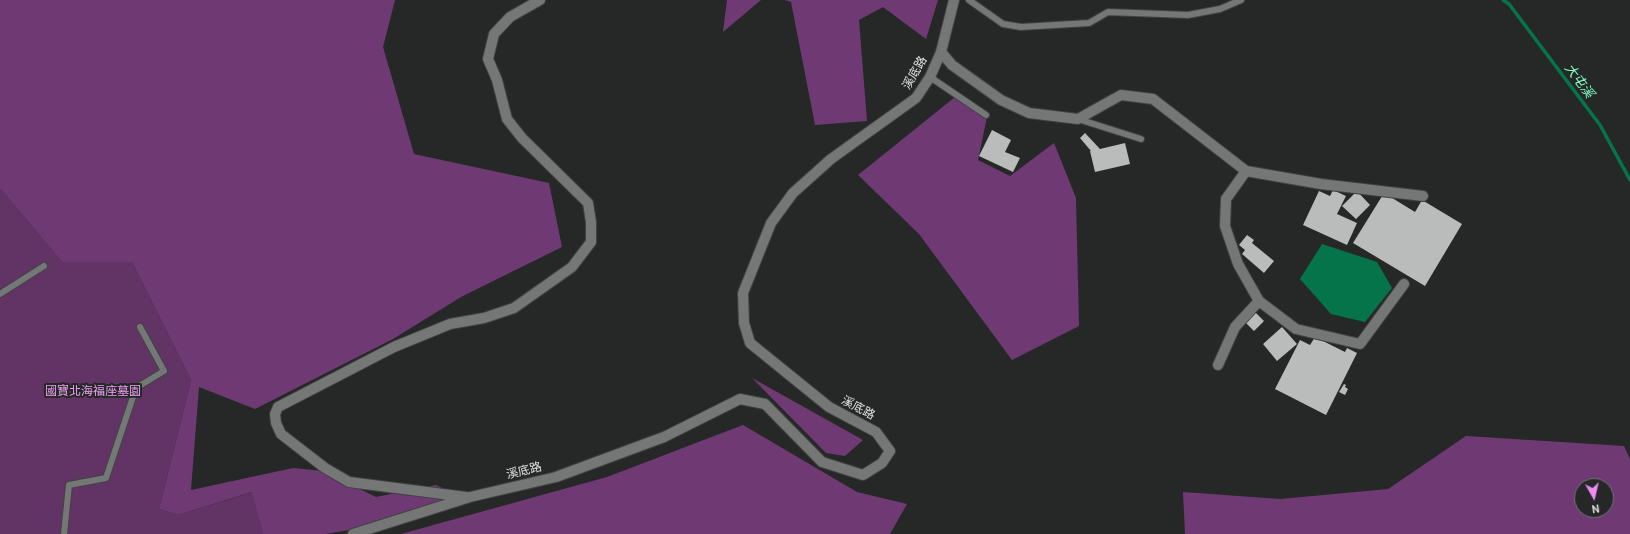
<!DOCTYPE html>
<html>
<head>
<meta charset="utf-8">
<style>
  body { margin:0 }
  #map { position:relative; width:1630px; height:534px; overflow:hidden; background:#262827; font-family:Cabin,sans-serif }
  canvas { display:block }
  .north { position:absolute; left:1574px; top:478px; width:40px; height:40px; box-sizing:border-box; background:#262827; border:1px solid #707271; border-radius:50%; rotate:172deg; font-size:11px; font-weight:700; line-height:16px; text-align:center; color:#dfe0df }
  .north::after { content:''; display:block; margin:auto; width:14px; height:18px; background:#ef8bf7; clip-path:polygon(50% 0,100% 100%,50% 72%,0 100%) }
</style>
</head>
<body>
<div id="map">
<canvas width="1630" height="534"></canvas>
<div class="north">N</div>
</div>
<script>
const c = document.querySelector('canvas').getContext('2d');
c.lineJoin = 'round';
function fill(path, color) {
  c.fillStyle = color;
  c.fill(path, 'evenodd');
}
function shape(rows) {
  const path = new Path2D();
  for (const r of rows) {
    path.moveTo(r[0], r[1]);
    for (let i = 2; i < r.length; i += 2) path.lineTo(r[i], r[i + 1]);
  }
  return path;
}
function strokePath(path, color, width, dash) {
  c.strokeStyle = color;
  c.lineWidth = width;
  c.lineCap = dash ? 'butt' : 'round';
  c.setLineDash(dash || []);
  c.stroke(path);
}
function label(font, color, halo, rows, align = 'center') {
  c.font = font + ' Cabin,"Noto Sans TC",sans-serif';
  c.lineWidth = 4;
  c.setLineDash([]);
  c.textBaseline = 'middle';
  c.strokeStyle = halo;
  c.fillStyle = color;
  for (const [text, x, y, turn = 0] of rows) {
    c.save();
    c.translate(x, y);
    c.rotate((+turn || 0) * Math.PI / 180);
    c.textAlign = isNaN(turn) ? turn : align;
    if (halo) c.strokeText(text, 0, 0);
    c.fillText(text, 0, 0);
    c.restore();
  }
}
fill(shape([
  [0,188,62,262,132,262,191,380,159,509,178,515,253,492,263,534,0,534]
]), '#613465');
fill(shape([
  [0,0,395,0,383,47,414,154,549,183,562,247,461,297,393,339,255,409,199,387,191,490,293,468,323,471,376,497,436,485,462,498,361,528,325,534,263,534,252,492,178,515,159,509,191,380,132,262,62,262,0,188],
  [727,0,761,0,723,32],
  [785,0,938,0,926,39,883,7,859,20,867,121,815,125,791,2],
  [955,97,987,117,978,160,1010,176,1054,143,1076,198,1079,326,1012,360,919,234,858,175],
  [752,378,863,440,845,456,826,453],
  [743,425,857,492,907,504,890,534,401,534,607,477],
  [1466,436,1624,446,1630,459,1630,534,1185,534,1183,492,1280,499,1388,489],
  [1582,486,1606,486,1606,510,1582,510]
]), '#6f3a74');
fill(shape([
  [1322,244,1377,262,1392,288,1365,322,1331,314,1300,279]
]), '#06744b');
strokePath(shape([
  [1503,0,1509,4,1600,125,1630,180]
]), '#06744b', 3.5);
fill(shape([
  [992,130,1011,140,1005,152,1020,158,1013,172,979,156],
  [1085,133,1100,149,1125,143,1130,164,1095,172,1090,151,1091,151,1080,138],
  [1333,190,1346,196,1337,214,1357,223,1347,245,1303,225,1319,191,1330,196],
  [1357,191,1370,205,1356,219,1342,206],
  [1384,193,1415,212,1422,200,1462,224,1425,286,1353,243],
  [1247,235,1254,240,1252,243,1274,261,1264,273,1242,254,1245,250,1239,245],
  [1255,312,1264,321,1254,331,1245,322],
  [1282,327,1297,344,1277,361,1263,344],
  [1315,337,1345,352,1347,348,1357,353,1326,415,1275,389,1300,340,1310,345],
  [1344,384,1346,385,1345,387,1348,389,1345,395,1339,392]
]), '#b9bcba');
const service = shape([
  [969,0,1003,24,1021,27,1089,23,1108,12,1188,15,1220,9,1241,0],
  [930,77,986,115],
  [1078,119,1141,139],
  [0,294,44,266],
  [64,534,69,485,106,478,136,388,164,371,140,327]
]);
const minor = shape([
  [941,52,952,65,1001,100,1029,113,1078,119,1121,95,1153,99,1246,171,1321,184,1423,196],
  [1246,171,1226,199,1225,226,1238,264,1259,301,1296,329,1360,344,1404,284],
  [1218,365,1235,327,1259,301],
  [466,497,349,482,325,468,281,434,276,423,275,414,278,407,394,347,450,324,484,318,514,308,572,267,591,242,591,222,588,203,522,138,507,119,497,80,488,59,494,34,510,17,540,0],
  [353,534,470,497,556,477,664,437,740,399,765,404,822,462,863,475,882,463,890,451,876,432,829,407,750,343,744,323,743,293,771,223,793,193,831,159,916,98,930,77,941,52,954,0]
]);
strokePath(service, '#414342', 8);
strokePath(minor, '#414342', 12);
strokePath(service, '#747775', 6);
strokePath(minor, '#747775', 10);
label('12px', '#dfe0df', '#262827', [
  ["溪底路",915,73,-60],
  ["溪底路",858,408,28],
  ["溪底路",524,471,-14]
]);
label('12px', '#eda0f2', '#262827', [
  ["國寶北海福座墓園",93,391]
]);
label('italic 13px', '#82fbbe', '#262827', [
  ["大屯溪",1579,81,53]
]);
</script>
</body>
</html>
